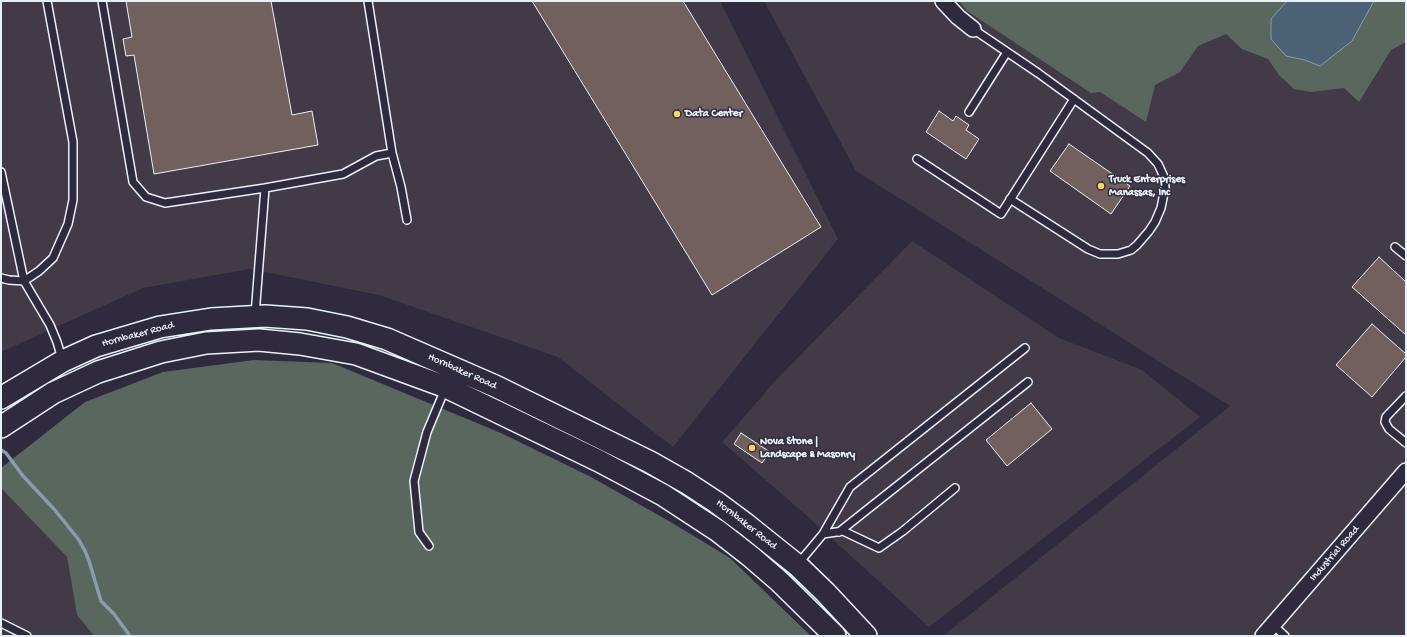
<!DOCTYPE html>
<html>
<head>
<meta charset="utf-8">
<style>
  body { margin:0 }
  #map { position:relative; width:1407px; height:637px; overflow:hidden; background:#2f2a3d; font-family:"Gochi Hand",sans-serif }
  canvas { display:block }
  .frame { position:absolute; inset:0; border:2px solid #e8f1f8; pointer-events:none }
</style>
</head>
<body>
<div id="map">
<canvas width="1407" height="637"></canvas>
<div class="frame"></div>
</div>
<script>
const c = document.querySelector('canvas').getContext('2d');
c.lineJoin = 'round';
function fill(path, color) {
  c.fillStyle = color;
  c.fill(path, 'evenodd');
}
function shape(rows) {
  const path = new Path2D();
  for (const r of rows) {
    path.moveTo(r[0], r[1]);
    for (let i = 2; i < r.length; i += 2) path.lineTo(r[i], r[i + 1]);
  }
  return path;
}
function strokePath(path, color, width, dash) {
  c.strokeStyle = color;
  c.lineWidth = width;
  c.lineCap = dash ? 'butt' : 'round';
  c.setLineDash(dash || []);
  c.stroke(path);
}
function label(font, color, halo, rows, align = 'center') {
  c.font = font + ' "Gochi Hand",sans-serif';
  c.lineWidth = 3;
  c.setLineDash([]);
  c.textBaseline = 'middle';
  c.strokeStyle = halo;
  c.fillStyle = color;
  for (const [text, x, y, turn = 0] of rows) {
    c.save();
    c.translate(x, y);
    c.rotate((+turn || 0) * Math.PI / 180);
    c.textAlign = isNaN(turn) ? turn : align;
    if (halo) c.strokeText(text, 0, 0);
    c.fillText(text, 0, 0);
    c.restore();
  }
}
fill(shape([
  [1,1,720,1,838,239,673,447,558,357,379,295,250,269,143,288,1,352],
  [764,1,1406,1,1406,636,943,636,1230,406,856,171],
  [912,241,1059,338,1142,370,1200,417,929,627,806,515,722,442,777,379],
  [1,488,67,557,77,615,94,636,1,636]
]), '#433a47');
fill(shape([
  [959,1,1406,1,1406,42,1391,50,1359,102,1344,88,1311,92,1294,89,1279,75,1268,59,1242,49,1226,34,1198,46,1180,72,1155,85,1146,122,1100,92,1091,93,967,11],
  [254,360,332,363,501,433,591,477,669,521,730,558,811,636,94,636,77,615,67,557,1,488,1,468,85,402,163,372]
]), '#59675e');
const water = shape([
  [1287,1,1374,1,1352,41,1320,66,1305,60,1286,56,1271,39,1271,19,1287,1]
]);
fill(water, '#4b6276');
strokePath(water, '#8a9baa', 1);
strokePath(shape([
  [1,450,6,453,23,476,54,509,79,540,85,551,89,561,101,601,114,614,130,636]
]), '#8a9baa', 3.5);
const building = shape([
  [126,1,271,1,292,115,312,111,318,145,154,174,134,55,126,56,123,39,132,37,126,1],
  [532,1,683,1,821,227,712,295,532,1],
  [939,111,953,121,956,116,969,125,966,130,979,139,966,159,926,132,939,111],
  [1069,144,1130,186,1111,214,1050,171,1069,144],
  [1379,257,1406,282,1406,335,1352,287,1379,257],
  [1372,324,1406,354,1406,357,1372,397,1336,365,1372,324],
  [1031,403,1052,429,1007,466,986,440,1031,403],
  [741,433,770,452,762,463,734,444,741,433]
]);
fill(building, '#72605f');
strokePath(building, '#e8f1f8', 1);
const service = shape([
  [47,1,73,142,73,200,68,224,53,258,39,271,24,281,50,325,57,342,62,359],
  [102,1,133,182,146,197,165,203,265,188,343,174,376,156,392,153,368,1],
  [973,29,1038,73,1148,153,1158,164,1164,177,1165,188,1161,208,1155,222,1149,231,1137,245,1131,250,1118,254,1100,254,1088,249,1010,199],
  [969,112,1007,52],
  [392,153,401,187,407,220],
  [917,159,1001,214,1074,99],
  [1,172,24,281,9,280,1,278],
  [1395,247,1406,256],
  [255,315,265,188],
  [1406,396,1386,417,1385,422,1389,429,1406,443],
  [839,532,1028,382],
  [823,534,843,531,879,548,903,531,955,488],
  [429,546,419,532,414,481,427,432,445,389],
  [798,564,823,534,850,487,1025,348],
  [1,623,27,636],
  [1273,625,1285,636]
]);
const minor = shape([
  [943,1,958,17,973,29],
  [1263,636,1406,471]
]);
const secondary = shape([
  [1,398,63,361,96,346,160,327,211,319,265,316,307,319,347,327,387,339,495,386,650,462,687,483,716,502,747,525,797,565,825,592,866,636],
  [1,427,53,393,98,372,161,352,206,343,259,340,300,344,356,354,446,387,599,461,663,495,718,531,750,556,779,581,835,636]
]);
strokePath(service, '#e8f1f8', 10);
strokePath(minor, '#e8f1f8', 18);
strokePath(secondary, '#e8f1f8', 24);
strokePath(service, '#2f2a3d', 7);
strokePath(minor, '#2f2a3d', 15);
strokePath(secondary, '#2f2a3d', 21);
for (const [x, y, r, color] of [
  [677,114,4,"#ffd166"],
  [1101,186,4,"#ffd166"],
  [752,448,4,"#ffd166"]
]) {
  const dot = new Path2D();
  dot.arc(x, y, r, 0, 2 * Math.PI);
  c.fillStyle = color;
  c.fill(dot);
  strokePath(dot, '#2f2a3d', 1.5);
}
label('bold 11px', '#e8f1f8', '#2f2a3d', [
  ["Data Center",685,114],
  ["Truck Enterprises",1109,180],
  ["Manassas, Inc",1109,193],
  ["Nova Stone |",760,442],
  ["Landscape & Masonry",760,455]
], 'left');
label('11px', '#e8f1f8', '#2f2a3d', [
  ["Hornbaker Road",138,335,-15],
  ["Hornbaker Road",462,372,24],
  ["Hornbaker Road",746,525,38],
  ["Industrial Road",1335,554,-49]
]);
</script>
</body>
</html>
